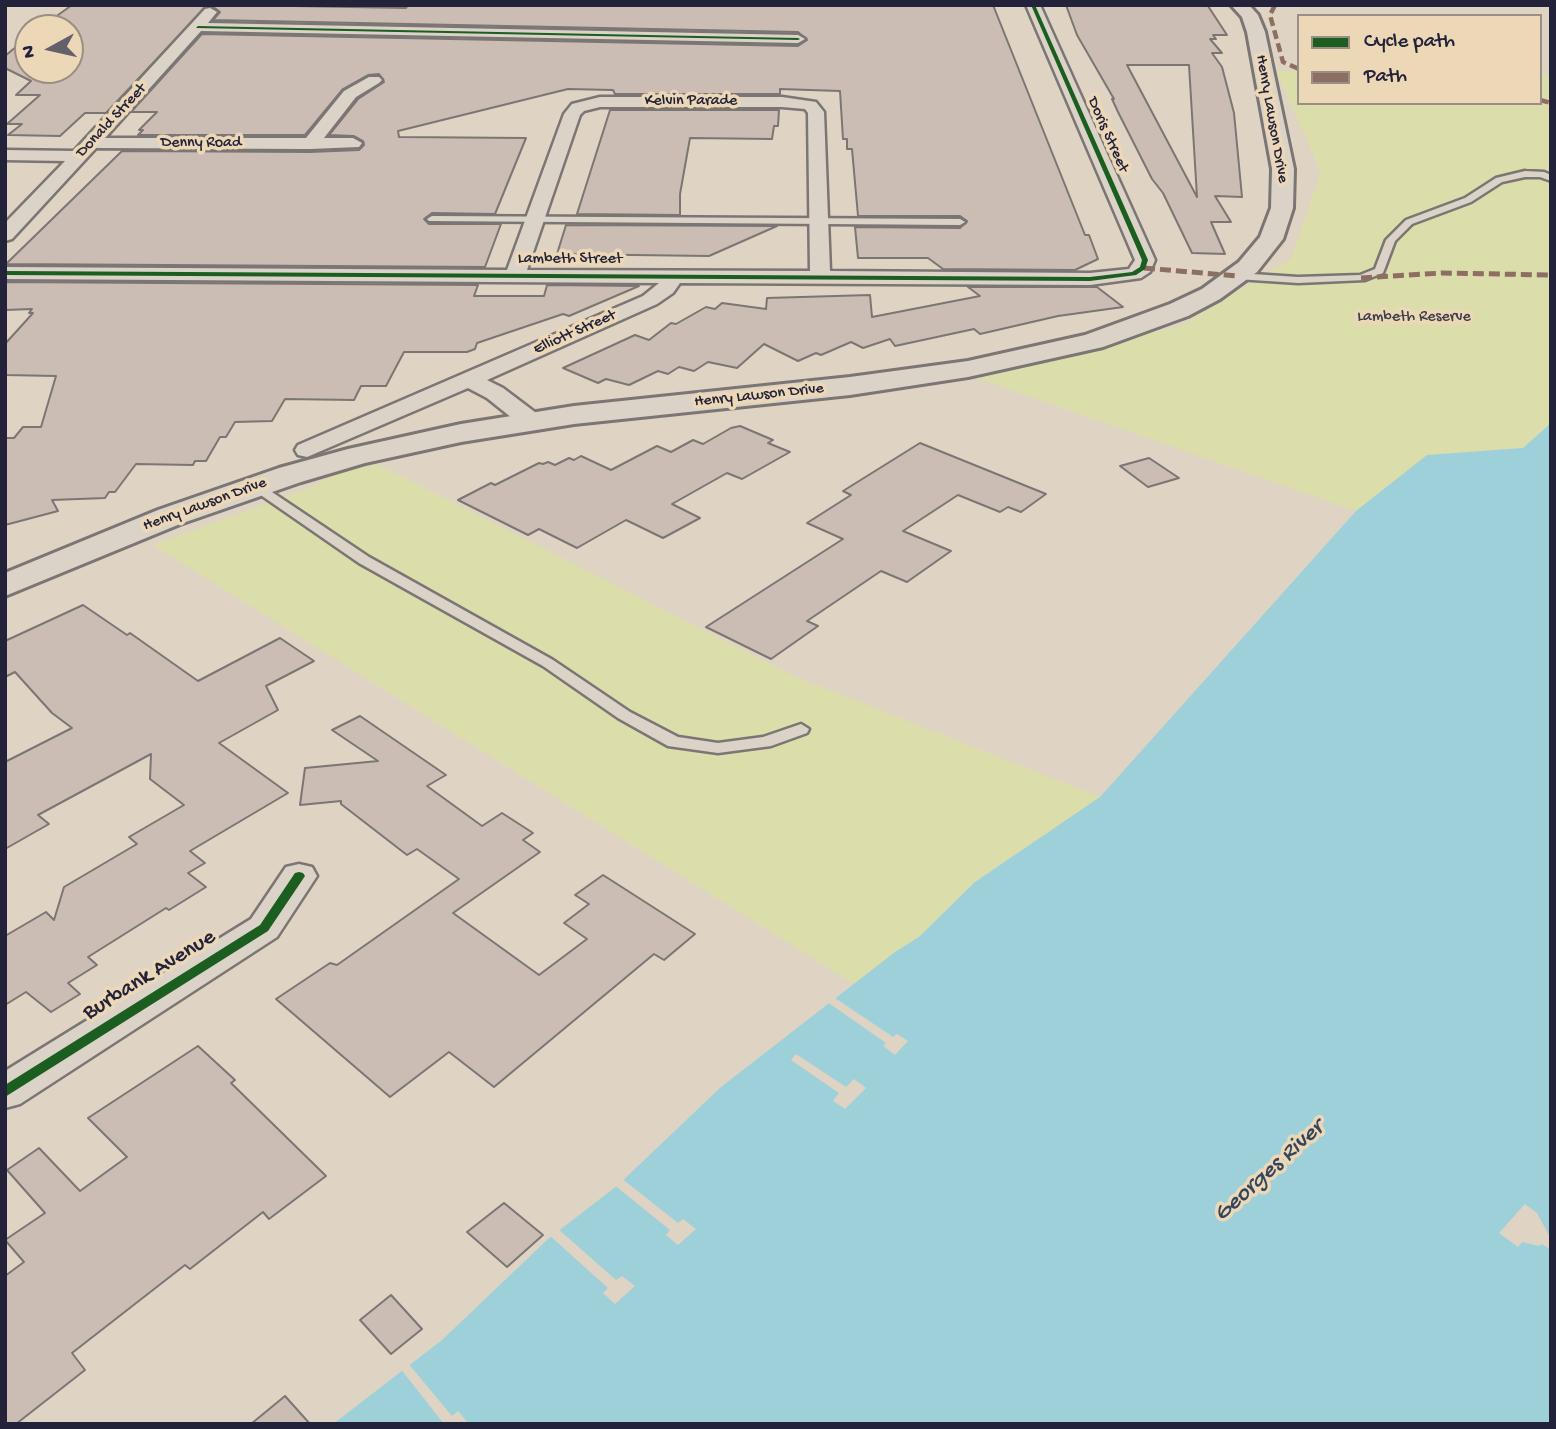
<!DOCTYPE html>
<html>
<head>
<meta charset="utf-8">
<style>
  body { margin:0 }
  #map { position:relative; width:1556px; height:1429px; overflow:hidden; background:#dfd4c3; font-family:"Gochi Hand",sans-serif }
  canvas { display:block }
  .frame { position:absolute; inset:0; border:7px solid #22223b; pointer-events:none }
  .legend { position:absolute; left:1297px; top:14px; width:245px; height:91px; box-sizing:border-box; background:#ecd7b6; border:2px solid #9b8f85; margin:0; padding:9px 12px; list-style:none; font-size:21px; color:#22223b }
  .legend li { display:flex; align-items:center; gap:14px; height:35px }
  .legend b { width:35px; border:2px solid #9b8f85 }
  .north { position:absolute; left:14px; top:14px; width:70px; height:70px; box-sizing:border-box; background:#ecd7b6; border:2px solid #9b8f85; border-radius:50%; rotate:262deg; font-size:19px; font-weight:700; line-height:28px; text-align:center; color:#22223b }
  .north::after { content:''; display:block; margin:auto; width:24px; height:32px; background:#64606b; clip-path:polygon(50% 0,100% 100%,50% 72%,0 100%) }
</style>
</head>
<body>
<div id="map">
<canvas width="1556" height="1429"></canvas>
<div class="frame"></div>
<ul class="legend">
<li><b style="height:9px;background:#1b5e20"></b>Cycle path</li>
<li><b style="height:9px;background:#8d6e63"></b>Path</li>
</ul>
<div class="north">N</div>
</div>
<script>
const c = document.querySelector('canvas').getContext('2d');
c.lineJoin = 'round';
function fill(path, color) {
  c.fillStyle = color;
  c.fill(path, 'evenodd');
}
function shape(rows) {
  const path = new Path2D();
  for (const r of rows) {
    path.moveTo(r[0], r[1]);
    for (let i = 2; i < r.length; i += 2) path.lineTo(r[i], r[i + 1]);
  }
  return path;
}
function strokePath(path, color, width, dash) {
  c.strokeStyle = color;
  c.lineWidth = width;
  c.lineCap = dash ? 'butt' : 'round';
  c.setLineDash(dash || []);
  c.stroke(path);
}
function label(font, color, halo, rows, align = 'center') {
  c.font = font + ' "Gochi Hand",sans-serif';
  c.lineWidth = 7;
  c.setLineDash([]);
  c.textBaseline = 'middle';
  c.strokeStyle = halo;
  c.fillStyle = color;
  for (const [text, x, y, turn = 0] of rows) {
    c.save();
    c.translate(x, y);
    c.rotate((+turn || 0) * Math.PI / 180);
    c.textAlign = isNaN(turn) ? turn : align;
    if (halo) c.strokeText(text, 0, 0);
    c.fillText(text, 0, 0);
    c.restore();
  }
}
fill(shape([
  [1276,71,1299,71,1299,103,1540,103,1540,74,1551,74,1551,423,1523,448,1488,450,1369,510,1356,511,968,375,1180,326,1291,259,1321,172],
  [378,464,794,676,1100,797,975,882,919,937,854,984,153,545,303,490,347,470]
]), '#dbddab');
fill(shape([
  [1551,423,1551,1424,333,1424,442,1340,548,1239,618,1185,721,1087,895,952,919,937,975,882,1100,797,1356,511,1427,455,1523,448]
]), '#9ed0d9');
fill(shape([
  [832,996,893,1037,897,1034,908,1041,895,1055,883,1046,886,1043,826,1001],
  [796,1054,846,1087,854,1079,866,1088,845,1109,833,1101,839,1093,791,1060],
  [621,1178,678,1223,683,1219,696,1229,678,1245,666,1235,670,1230,613,1184],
  [1525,1204,1537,1213,1551,1239,1551,1250,1542,1244,1539,1246,1522,1242,1518,1247,1499,1233],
  [557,1228,616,1280,622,1276,635,1286,615,1304,603,1293,608,1288,548,1234],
  [407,1362,452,1416,458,1411,469,1424,444,1424,400,1368]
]), '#dfd4c3');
const building = shape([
  [72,5,207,6,106,113,85,113,60,136,8,135,22,124,7,124,40,95,16,95,31,81,5,68,5,56,28,37,28,70,70,70,70,28,40,28,72,5],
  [237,5,406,8,408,5,993,5,1085,235,1089,235,1098,259,1075,270,943,269,928,258,858,258,855,227,960,228,967,221,960,216,858,216,852,149,847,149,847,139,843,139,840,91,780,89,780,94,615,94,613,90,568,89,398,131,399,137,526,138,495,214,432,213,424,219,429,224,501,224,485,267,6,264,122,151,310,152,359,150,364,145,363,141,354,136,329,135,358,99,384,82,379,74,368,75,343,89,305,135,138,135,143,130,139,130,157,112,131,112,202,34,798,46,807,40,798,32,213,20,220,12,212,6,237,5],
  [1066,5,1208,6,1227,35,1213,35,1216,39,1210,39,1222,53,1212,53,1222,67,1234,113,1242,197,1215,196,1231,222,1211,222,1225,254,1192,253,1163,193,1152,179,1118,112,1112,99,1114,99,1077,35,1066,5],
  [1127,65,1189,65,1197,197,1127,65],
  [610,110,779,110,778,126,774,126,772,139,690,138,680,194,680,215,577,214,610,110],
  [566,225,777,226,709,256,557,254,566,225],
  [5,282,478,285,474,296,544,296,547,285,639,286,569,316,563,314,477,343,475,349,467,352,404,352,386,386,361,386,354,400,285,399,272,421,235,422,226,437,220,437,206,461,195,461,193,465,136,464,115,492,109,492,105,498,52,500,58,511,5,525,5,438,14,438,23,427,41,427,56,376,5,375,5,344,33,313,29,313,32,309,5,310,5,282],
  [968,287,1097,287,1123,307,1058,316,980,334,974,329,895,346,890,339,863,348,851,342,821,355,816,353,798,361,764,344,737,368,708,362,694,371,679,367,668,374,658,371,629,385,606,379,598,383,563,368,635,335,649,340,671,323,676,324,706,307,715,309,722,303,766,309,767,298,870,295,872,317,980,296,968,287],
  [740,426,773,440,768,443,790,452,742,479,727,473,672,504,700,518,663,538,626,520,577,548,539,529,528,535,458,500,491,483,495,485,539,463,543,464,548,462,555,465,569,458,574,460,581,456,611,470,657,446,671,452,693,440,703,444,731,428,740,426],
  [920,443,1046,494,1021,512,1008,507,1000,512,958,495,903,531,951,551,907,582,881,571,807,621,818,626,771,659,706,627,843,539,807,523,851,495,843,491,920,443],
  [1149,458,1179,478,1148,487,1120,466,1149,458],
  [83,605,127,635,130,633,198,681,280,638,314,661,266,686,278,710,219,743,288,793,190,851,205,863,188,873,206,887,169,910,166,908,88,957,97,965,68,983,80,994,51,1012,26,992,5,1005,5,936,46,912,54,920,64,887,137,844,129,837,184,805,150,779,151,754,38,815,49,824,5,849,5,762,72,728,52,713,15,672,5,677,5,641,83,605],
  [360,716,446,775,427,786,482,826,502,813,533,833,523,840,540,852,453,913,539,975,587,939,564,923,589,904,575,895,603,875,695,934,664,960,654,954,494,1087,449,1052,390,1097,276,999,330,963,337,965,459,879,417,849,407,855,341,804,341,801,300,805,305,768,378,761,332,730,360,716],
  [198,1046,235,1080,231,1083,326,1176,269,1219,263,1212,190,1269,185,1265,72,1353,85,1370,16,1424,5,1424,5,1276,24,1262,5,1240,45,1213,7,1170,39,1148,80,1191,127,1157,88,1118,198,1046],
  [504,1203,543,1235,507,1267,467,1232,504,1203],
  [391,1295,422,1329,391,1354,360,1320,391,1295],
  [285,1396,310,1424,251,1424,285,1396]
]);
fill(building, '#cbbdb4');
strokePath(building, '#7b7674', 2);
const service = shape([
  [1525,171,1544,172,1551,175,1551,181,1540,177,1525,177,1502,182,1471,202,1412,224,1395,241,1383,273,1365,280,1298,283,1237,279,1232,276,1237,273,1298,277,1360,275,1375,269,1386,240,1406,220,1465,198,1496,178,1525,171],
  [432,216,960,219,965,222,960,225,429,221,427,219,432,216],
  [257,482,369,557,553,660,630,712,678,737,718,743,763,737,801,724,809,729,807,733,771,746,718,753,668,746,618,718,543,666,359,563,252,489,252,483,257,482]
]);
const minor = shape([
  [1026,5,1040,5,1155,260,1150,272,1141,278,1090,285,680,283,673,293,657,304,487,380,503,388,540,416,543,421,540,426,531,428,522,426,487,398,468,388,307,457,298,455,295,450,298,445,643,296,659,283,5,279,5,267,507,270,564,114,572,104,600,97,782,97,816,102,824,112,830,271,1090,273,1129,269,1135,260,1026,5],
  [600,107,782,107,805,109,808,113,810,271,527,270,580,115,584,111,600,107],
  [210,8,217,12,208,23,798,35,805,39,798,43,201,31,105,138,306,138,344,91,369,77,379,77,382,80,379,83,356,97,324,138,353,138,362,143,359,147,310,149,96,148,12,239,5,241,5,223,65,161,5,160,5,150,74,151,205,9,210,8],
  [299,864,312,867,317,876,277,937,20,1104,5,1108,5,1071,251,919,286,867,299,864]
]);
const secondary = shape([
  [1231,5,1249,5,1258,15,1265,32,1294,169,1293,208,1283,239,1257,272,1220,299,1188,316,1103,347,968,377,850,395,574,424,461,442,365,463,301,482,180,524,5,596,5,573,158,510,279,468,348,449,461,424,574,406,850,377,968,361,1085,335,1170,304,1202,289,1239,262,1260,237,1271,208,1272,169,1247,32,1242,17,1231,5]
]);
strokePath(service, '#7b7674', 5);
strokePath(minor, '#7b7674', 5);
strokePath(secondary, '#7b7674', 6);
fill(service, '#dbd3c7');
fill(minor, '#dbd3c7');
fill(secondary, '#dbd3c7');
strokePath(shape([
  [1275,5,1270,15,1283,62,1299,69],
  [1540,100,1551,103]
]), '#8d6e63', 4.5, [9, 4.5]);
strokePath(shape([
  [1144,268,1237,276],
  [1361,278,1442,273,1551,275]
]), '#8d6e63', 5, [11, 5]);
fill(shape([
  [1031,5,1035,5,1148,260,1145,269,1136,275,1090,281,5,275,5,271,1090,277,1132,272,1140,267,1142,260,1031,5],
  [198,26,798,38,800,39,798,40,196,28,198,26],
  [299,872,303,873,305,876,268,931,5,1097,5,1085,260,925,295,873,299,872]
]), '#1b5e20');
label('16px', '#22223b', '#ecd7b6', [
  ["Kelvin Parade",691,102],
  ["Henry Lawson Drive",1271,119,80],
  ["Donald Street",112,121,-47],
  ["Doris Street",1107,135,66],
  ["Denny Road",201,144],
  ["Lambeth Street",570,260],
  ["Elliott Street",575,333,-24],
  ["Henry Lawson Drive",759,396,-6],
  ["Henry Lawson Drive",205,505,-20]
]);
label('16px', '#3d3f49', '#ecd7b6', [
  ["Lambeth Reserve",1414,318]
]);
label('23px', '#22223b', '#ecd7b6', [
  ["Burbank Avenue",150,976,-32]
]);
label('italic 24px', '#35455c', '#ecd7b6', [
  ["Georges River",1270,1172,-42]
]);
</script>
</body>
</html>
